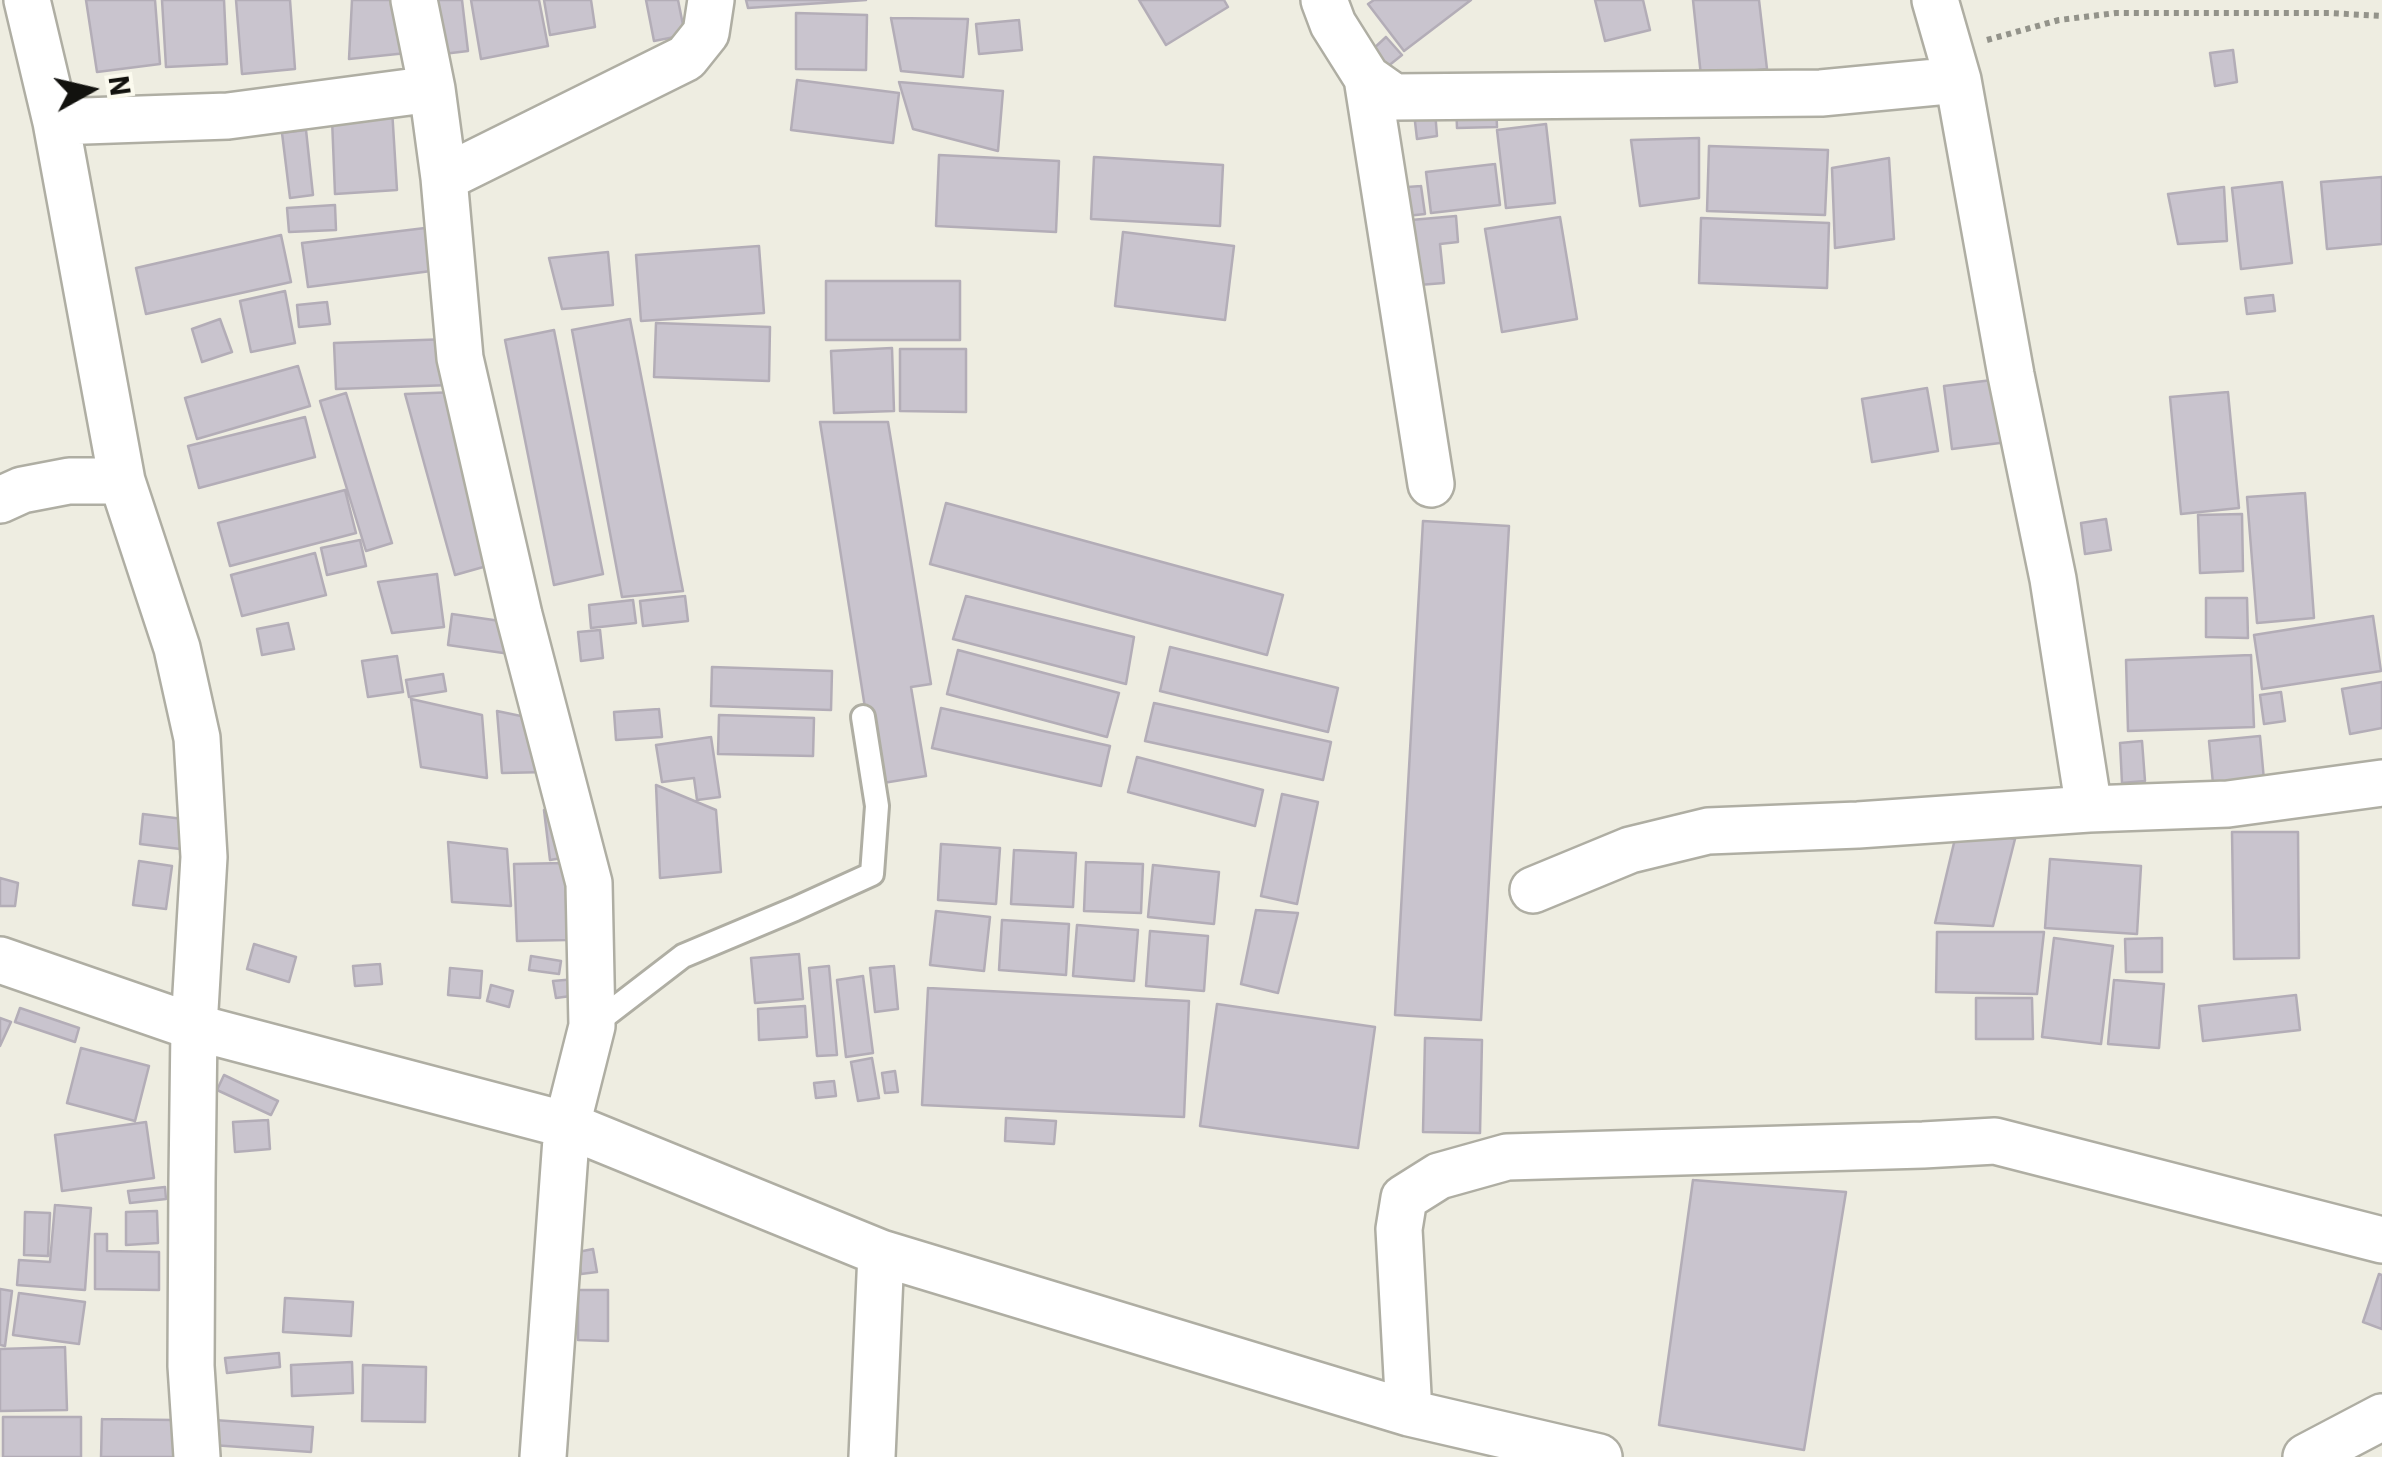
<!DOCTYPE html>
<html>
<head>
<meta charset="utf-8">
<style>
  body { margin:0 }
  #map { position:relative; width:2382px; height:1457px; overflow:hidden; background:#eeede1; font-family:"IBM Plex Sans",sans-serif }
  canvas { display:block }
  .north { position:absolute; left:40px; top:40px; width:100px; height:100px; -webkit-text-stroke:8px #fbfaee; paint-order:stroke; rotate:82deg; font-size:28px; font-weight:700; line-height:40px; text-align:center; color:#12120e }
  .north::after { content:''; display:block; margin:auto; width:35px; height:45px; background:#12120e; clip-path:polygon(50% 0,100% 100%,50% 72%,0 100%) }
</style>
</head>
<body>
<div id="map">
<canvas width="2382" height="1457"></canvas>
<div class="north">N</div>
</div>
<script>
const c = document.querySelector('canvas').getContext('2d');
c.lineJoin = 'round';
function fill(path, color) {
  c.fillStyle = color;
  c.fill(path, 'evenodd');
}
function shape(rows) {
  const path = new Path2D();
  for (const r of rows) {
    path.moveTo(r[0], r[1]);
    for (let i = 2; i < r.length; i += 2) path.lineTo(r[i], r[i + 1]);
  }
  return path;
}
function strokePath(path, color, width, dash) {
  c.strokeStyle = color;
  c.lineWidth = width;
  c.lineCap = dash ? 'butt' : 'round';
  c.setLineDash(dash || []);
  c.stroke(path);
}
const building = shape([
  [86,0,155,0,160,64,97,72,86,0],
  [162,0,224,0,227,64,166,67,162,0],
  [236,0,290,0,295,69,242,74,236,0],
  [352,0,401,0,407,53,349,59,352,0],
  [436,0,462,0,468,51,443,54,436,0],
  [471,0,539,0,548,46,481,59,471,0],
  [544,0,591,0,595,27,550,35,544,0],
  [646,0,678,0,685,35,654,41,646,0],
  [746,0,866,0,748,8,746,0],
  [1139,0,1224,0,1228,7,1166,45,1139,0],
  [1374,0,1471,0,1404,51,1368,4,1374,0],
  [1595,0,1643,0,1650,30,1605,41,1595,0],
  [1693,0,1759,0,1767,69,1701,76,1693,0],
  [796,13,867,15,866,70,796,69,796,13],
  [891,18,968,19,963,77,901,71,891,18],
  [1019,20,1022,50,979,54,976,24,1019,20],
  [1386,37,1402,55,1387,67,1372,50,1386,37],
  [2233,50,2237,82,2215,86,2210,53,2233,50],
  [797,80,899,93,893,143,791,130,797,80],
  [899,82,1003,91,998,151,913,129,899,82],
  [1496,102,1497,127,1457,128,1456,103,1496,102],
  [392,109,397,190,335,194,332,119,392,109],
  [1435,111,1437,136,1417,139,1414,113,1435,111],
  [1546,124,1555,203,1506,208,1497,130,1546,124],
  [306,130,313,195,290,198,282,133,306,130],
  [1699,138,1699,198,1640,206,1631,140,1699,138],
  [1709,146,1828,150,1825,215,1707,211,1709,146],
  [939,155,1059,161,1056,232,936,226,939,155],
  [1094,157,1223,165,1220,226,1091,219,1094,157],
  [1889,158,1894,239,1835,248,1832,168,1889,158],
  [1495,164,1500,205,1431,213,1426,172,1495,164],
  [2382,177,2382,244,2327,249,2321,182,2382,177],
  [2282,182,2292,263,2241,269,2232,188,2282,182],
  [1421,186,1425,214,1397,217,1394,188,1421,186],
  [2224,187,2227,241,2178,244,2168,194,2224,187],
  [335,205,336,230,289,232,287,208,335,205],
  [1456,216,1458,242,1440,244,1444,283,1406,286,1400,221,1456,216],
  [1560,217,1577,319,1502,332,1485,229,1560,217],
  [1701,218,1829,223,1827,288,1699,283,1701,218],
  [425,228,431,271,308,287,302,243,425,228],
  [1123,232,1234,246,1225,320,1115,306,1123,232],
  [281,235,291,282,146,314,136,268,281,235],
  [759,246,764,313,641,321,636,255,759,246],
  [608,252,613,305,562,309,549,258,608,252],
  [826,281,960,281,960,340,826,340,826,281],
  [285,291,295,343,251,352,240,301,285,291],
  [2273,295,2275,311,2247,314,2245,298,2273,295],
  [327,302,330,324,299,327,297,305,327,302],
  [220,319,232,352,202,362,192,329,220,319],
  [630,319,683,591,622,597,572,330,630,319],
  [656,323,770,327,769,381,654,377,656,323],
  [554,330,603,574,554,585,505,340,554,330],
  [450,339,451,385,336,389,334,343,450,339],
  [892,348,894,411,834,413,831,351,892,348],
  [900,349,966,349,966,412,900,411,900,349],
  [298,366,310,406,197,439,185,398,298,366],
  [2000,379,2008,442,1952,449,1944,386,2000,379],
  [1927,388,1938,451,1872,462,1862,399,1927,388],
  [457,392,501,562,455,575,405,394,457,392],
  [2228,392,2239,508,2181,514,2170,397,2228,392],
  [346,393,392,543,366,551,320,401,346,393],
  [305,417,315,457,199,488,188,446,305,417],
  [820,422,888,422,931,684,911,687,926,776,877,784,820,422],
  [345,490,356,533,230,566,218,523,345,490],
  [2305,493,2314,618,2257,623,2247,497,2305,493],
  [946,503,1283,595,1267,655,930,564,946,503],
  [2242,514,2243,571,2200,573,2198,515,2242,514],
  [2106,519,2111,550,2085,554,2081,523,2106,519],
  [1423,521,1509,526,1481,1020,1395,1015,1423,521],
  [360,540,366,566,327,575,321,548,360,540],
  [315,553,326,595,242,616,231,575,315,553],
  [437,574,444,627,392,633,378,582,437,574],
  [685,596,688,621,643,626,640,601,685,596],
  [966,596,1134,637,1126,684,953,639,966,596],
  [2206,598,2247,598,2248,638,2206,637,2206,598],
  [633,600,636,623,591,628,589,605,633,600],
  [452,614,521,624,517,655,448,645,452,614],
  [2373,616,2381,671,2262,689,2254,635,2373,616],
  [288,623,294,649,262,655,257,629,288,623],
  [600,630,603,658,581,661,578,632,600,630],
  [1170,647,1338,688,1328,732,1160,691,1170,647],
  [958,650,1119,693,1107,737,947,694,958,650],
  [2251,655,2254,727,2128,731,2126,660,2251,655],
  [397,656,403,692,368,697,362,661,397,656],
  [712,667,832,671,831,710,711,706,712,667],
  [443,674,446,691,409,697,406,680,443,674],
  [2382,682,2382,728,2350,734,2342,689,2382,682],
  [2281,692,2285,721,2264,724,2260,695,2281,692],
  [411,699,482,715,487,778,421,767,411,699],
  [1154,703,1331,742,1323,780,1145,741,1154,703],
  [941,708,1110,746,1101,786,932,748,941,708],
  [659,709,662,737,616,740,614,712,659,709],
  [497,711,540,720,547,772,502,773,497,711],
  [719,715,814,718,813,756,718,754,719,715],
  [2260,736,2264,780,2213,784,2209,741,2260,736],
  [711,737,720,797,697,800,694,778,662,782,656,745,711,737],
  [2142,741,2145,781,2122,783,2120,743,2142,741],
  [1137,757,1263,790,1255,826,1128,792,1137,757],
  [656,785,716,810,721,872,660,878,656,785],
  [1282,794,1318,802,1297,904,1261,896,1282,794],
  [568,807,574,856,550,860,544,810,568,807],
  [143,814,191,820,188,850,140,844,143,814],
  [1958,826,2015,839,1993,926,1935,923,1958,826],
  [2232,832,2298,832,2299,958,2234,959,2232,832],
  [448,842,507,849,511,906,452,902,448,842],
  [941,844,1000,848,996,904,938,900,941,844],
  [1014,850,1076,853,1073,907,1011,904,1014,850],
  [2050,859,2141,866,2137,934,2045,928,2050,859],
  [139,861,172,866,166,909,133,905,139,861],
  [1086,862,1143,864,1141,913,1084,911,1086,862],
  [565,863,567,940,517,941,514,864,565,863],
  [1153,865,1219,872,1214,924,1148,917,1153,865],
  [0,878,18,883,15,906,0,906,0,878],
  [1256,910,1298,913,1278,993,1241,984,1256,910],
  [936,911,990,917,984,971,930,965,936,911],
  [1002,920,1069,924,1066,975,999,970,1002,920],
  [1077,925,1138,930,1134,981,1073,976,1077,925],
  [1150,931,1208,936,1204,991,1146,986,1150,931],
  [1937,932,2044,932,2037,994,1936,992,1937,932],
  [2054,938,2113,946,2101,1044,2042,1037,2054,938],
  [2162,938,2162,972,2126,972,2125,939,2162,938],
  [254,944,296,957,289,982,247,969,254,944],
  [799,954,803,999,755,1003,751,958,799,954],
  [531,956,561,961,559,974,529,970,531,956],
  [380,964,382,984,355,986,353,966,380,964],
  [829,966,837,1055,817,1056,809,968,829,966],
  [894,966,898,1009,875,1012,870,968,894,966],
  [450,968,482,971,480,998,448,995,450,968],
  [863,976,873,1053,846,1057,837,980,863,976],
  [576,979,578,995,556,998,553,981,576,979],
  [2114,980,2164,984,2159,1048,2108,1044,2114,980],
  [491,985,513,991,509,1007,487,1001,491,985],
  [928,988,1189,1001,1184,1117,922,1105,928,988],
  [2296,995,2300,1030,2203,1041,2199,1006,2296,995],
  [1976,998,2032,998,2033,1039,1976,1039,1976,998],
  [1217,1004,1375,1027,1358,1148,1200,1126,1217,1004],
  [805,1006,807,1037,759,1040,758,1009,805,1006],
  [20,1008,79,1028,75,1042,15,1022,20,1008],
  [0,1018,11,1022,0,1046,0,1018],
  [1425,1038,1482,1040,1480,1133,1423,1132,1425,1038],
  [81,1048,149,1066,135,1121,67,1103,81,1048],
  [872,1058,879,1098,858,1101,851,1062,872,1058],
  [895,1071,898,1092,885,1093,882,1073,895,1071],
  [224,1075,278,1101,271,1115,217,1090,224,1075],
  [834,1081,836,1096,816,1098,814,1083,834,1081],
  [1006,1118,1056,1121,1054,1144,1005,1141,1006,1118],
  [268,1120,270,1149,235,1152,233,1122,268,1120],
  [146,1122,154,1178,62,1191,55,1135,146,1122],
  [1693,1180,1846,1192,1804,1450,1659,1425,1693,1180],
  [165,1187,166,1199,130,1203,128,1191,165,1187],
  [55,1205,91,1208,85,1290,17,1285,19,1260,50,1262,55,1205],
  [157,1211,158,1243,126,1245,126,1212,157,1211],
  [25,1212,50,1213,48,1256,24,1255,25,1212],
  [95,1234,107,1234,107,1251,159,1252,159,1290,95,1289,95,1234],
  [593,1249,597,1272,581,1274,578,1252,593,1249],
  [2379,1274,2382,1275,2382,1329,2363,1322,2379,1274],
  [0,1289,12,1291,5,1346,0,1345,0,1289],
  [578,1290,608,1290,608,1341,578,1340,578,1290],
  [19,1293,85,1302,79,1344,13,1335,19,1293],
  [285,1298,353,1302,351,1336,283,1332,285,1298],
  [65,1347,67,1410,0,1411,0,1349,65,1347],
  [279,1353,280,1367,227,1373,225,1358,279,1353],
  [352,1362,353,1393,292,1396,291,1365,352,1362],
  [363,1365,426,1367,425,1422,362,1421,363,1365],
  [3,1417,81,1417,81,1457,3,1457,3,1417],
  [102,1419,174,1420,174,1457,101,1457,102,1419],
  [214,1420,313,1427,311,1452,212,1445,214,1420]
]);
fill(building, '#c9c4ce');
strokePath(building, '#b3adb7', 2.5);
const service = shape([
  [592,1026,683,956,795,909,872,874,877,806,863,717]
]);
const minor = shape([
  [27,0,56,122,122,481,177,648,197,738,204,857,194,1027,192,1182,191,1366,197,1457],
  [414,0,432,89,444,178,460,358,519,615,589,883,592,1026,567,1125,543,1457],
  [1324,0,1333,24,1367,78,1394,97,1821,93,1958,80],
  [1935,0,1958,80,2011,375,2053,579,2089,809,2228,804,2382,783],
  [1367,78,1431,484],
  [56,122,228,116,432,89],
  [444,178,686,58,706,33,711,0],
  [0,500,22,490,69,481,122,481],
  [1533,890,1630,850,1708,831,1858,825,2089,809],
  [0,960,194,1027,567,1125,881,1253,1409,1413,1599,1457],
  [1409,1413,1399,1229,1404,1198,1439,1176,1507,1157,1923,1145,1995,1141,2382,1240],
  [872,1457,881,1253],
  [2306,1457,2382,1417]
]);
strokePath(service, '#afaea3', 28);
strokePath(minor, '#afaea3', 50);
strokePath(shape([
  [1987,40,2059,20,2116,13,2329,13,2382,16]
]), '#93938a', 6, [5, 5]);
strokePath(service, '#fff', 22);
strokePath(minor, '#fff', 45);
</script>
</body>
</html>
